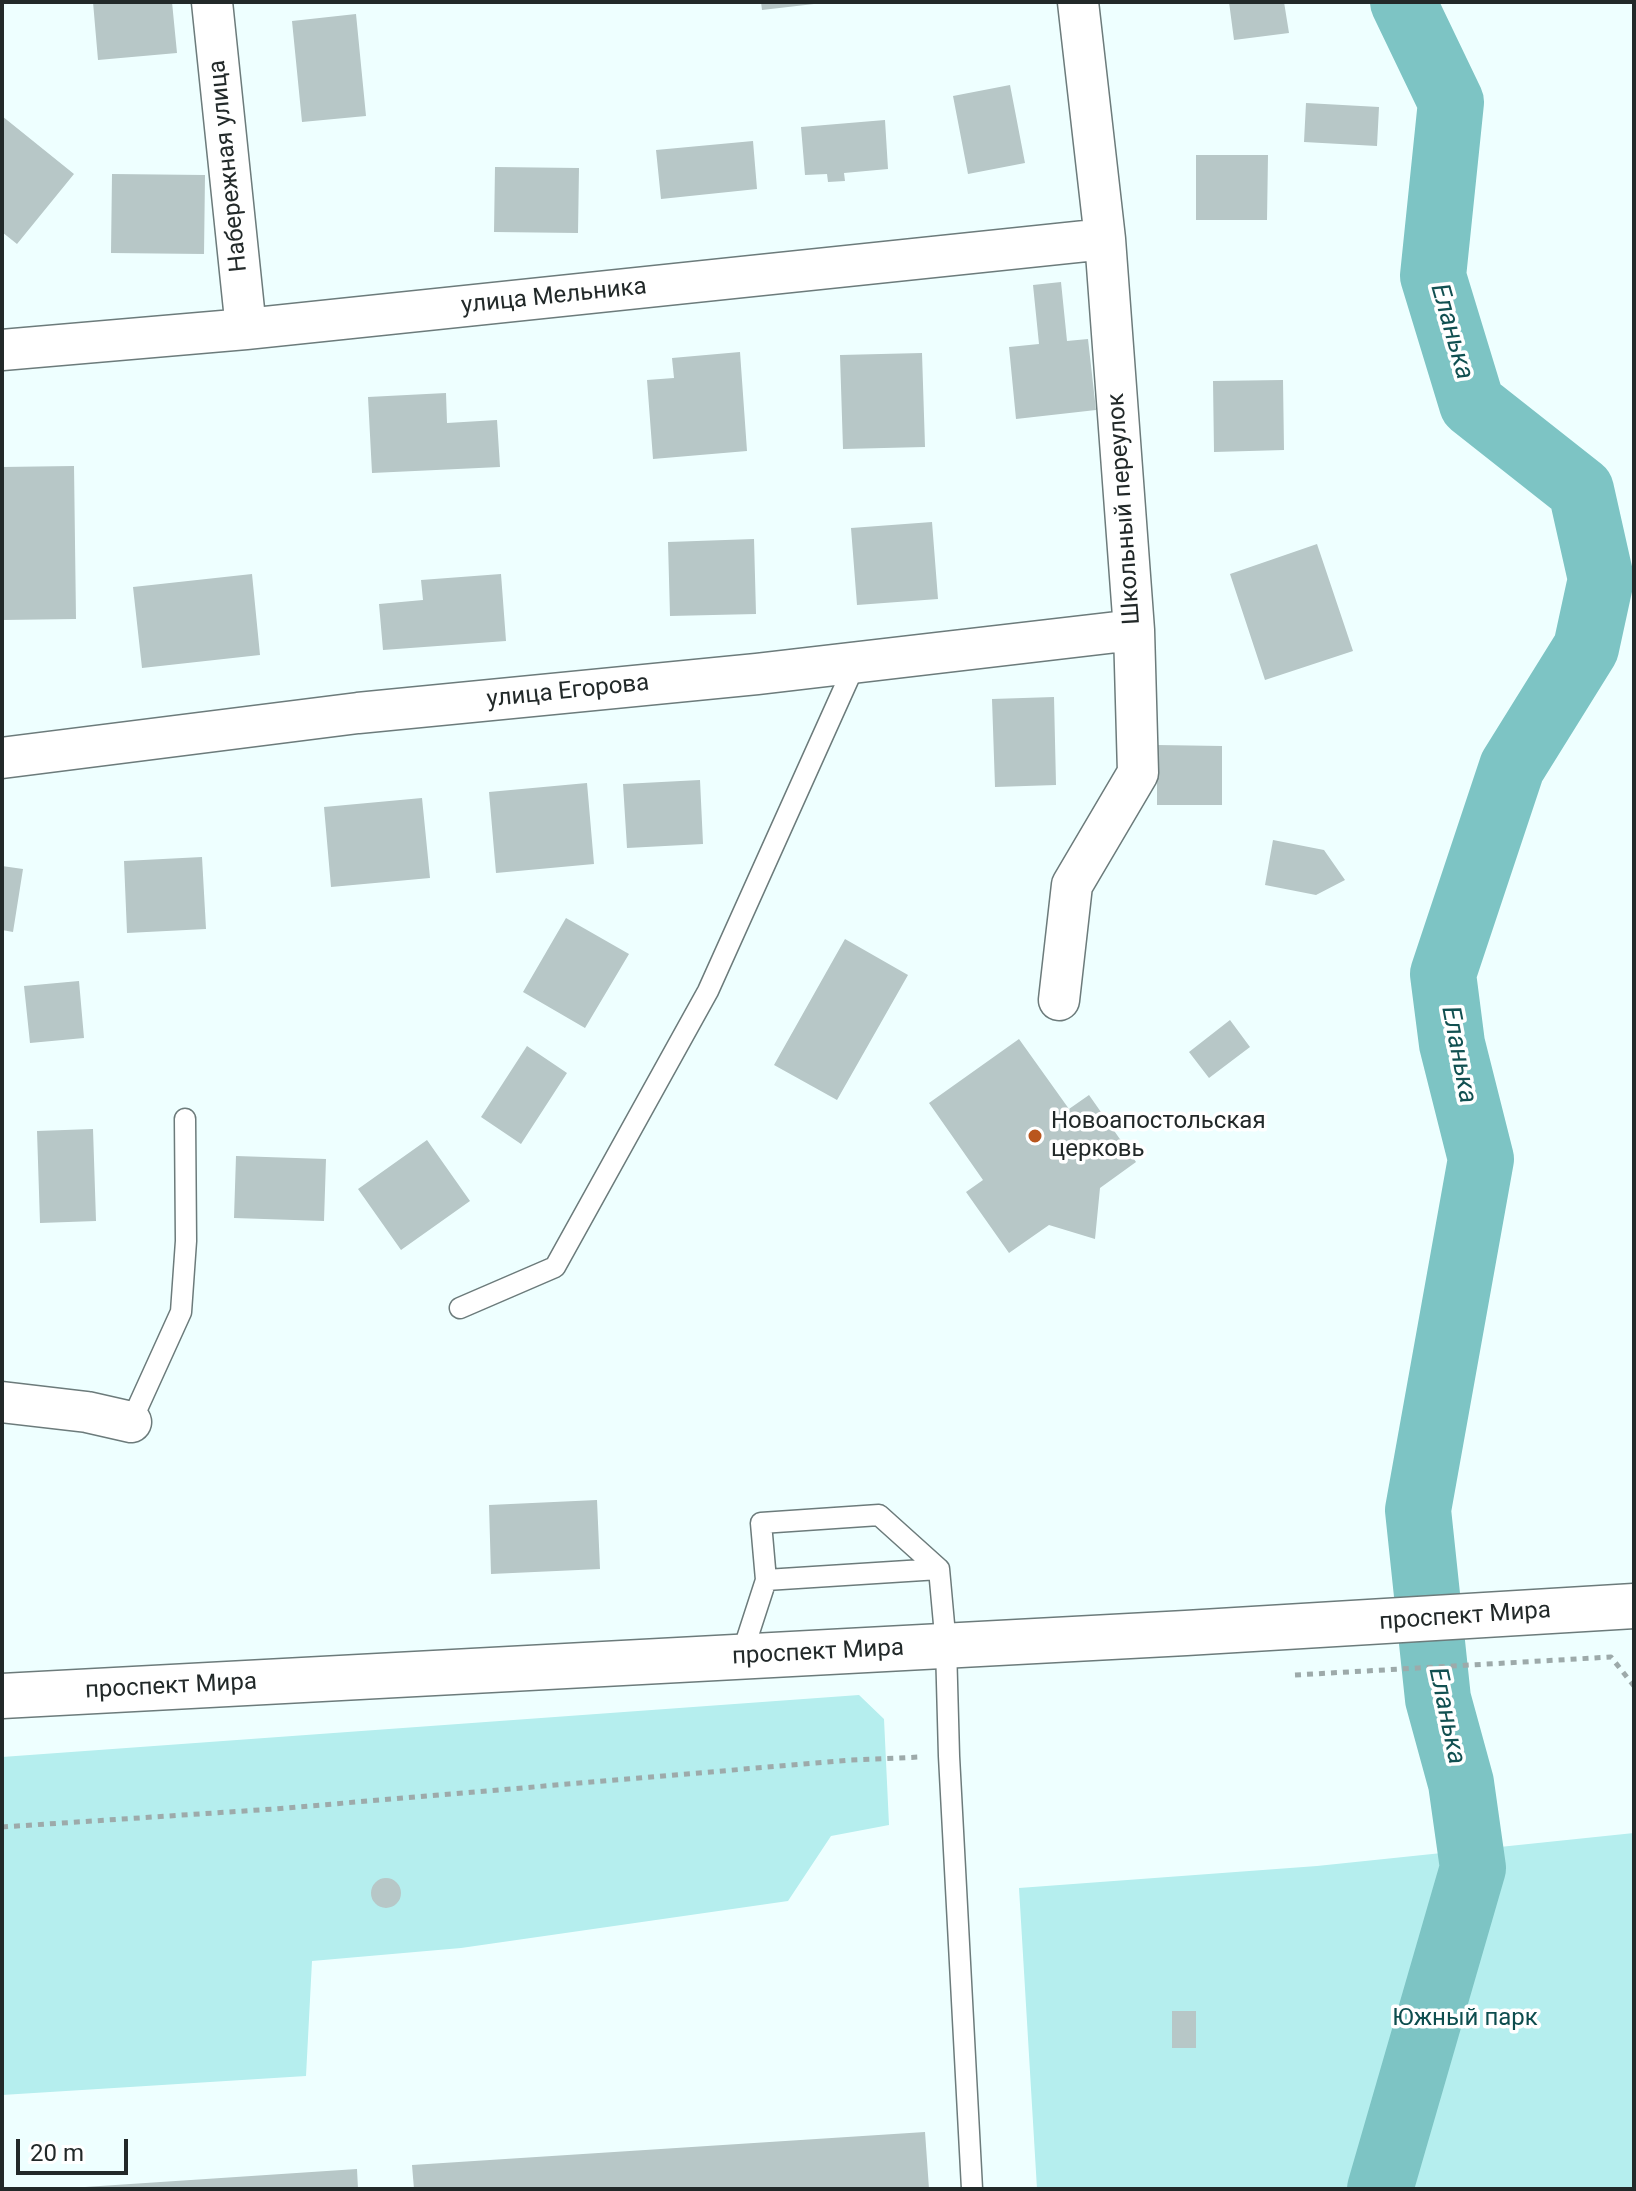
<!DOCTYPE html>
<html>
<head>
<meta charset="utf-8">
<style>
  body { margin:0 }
  #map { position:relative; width:1636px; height:2191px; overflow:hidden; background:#eff; font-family:Roboto,sans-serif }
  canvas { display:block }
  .frame { position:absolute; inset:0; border:4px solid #222929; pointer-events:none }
  .scale { position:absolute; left:16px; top:2139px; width:112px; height:36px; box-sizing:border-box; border:4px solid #222929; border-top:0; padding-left:10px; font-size:24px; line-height:28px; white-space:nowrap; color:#222929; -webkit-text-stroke:6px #fff; paint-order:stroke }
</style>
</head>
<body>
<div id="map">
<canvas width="1636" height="2191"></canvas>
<div class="frame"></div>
<div class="scale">20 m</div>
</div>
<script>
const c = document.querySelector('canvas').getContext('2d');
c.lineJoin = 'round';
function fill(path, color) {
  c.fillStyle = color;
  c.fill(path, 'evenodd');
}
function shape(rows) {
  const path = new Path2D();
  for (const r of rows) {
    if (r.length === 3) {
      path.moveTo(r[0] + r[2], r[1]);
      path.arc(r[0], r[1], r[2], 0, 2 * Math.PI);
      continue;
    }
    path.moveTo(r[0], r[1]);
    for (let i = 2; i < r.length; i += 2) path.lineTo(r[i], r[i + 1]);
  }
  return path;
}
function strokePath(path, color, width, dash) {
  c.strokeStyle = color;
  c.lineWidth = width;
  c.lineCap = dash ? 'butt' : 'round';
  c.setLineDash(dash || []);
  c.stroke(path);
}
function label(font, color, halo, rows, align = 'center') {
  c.font = font + ' Roboto,sans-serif';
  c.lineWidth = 7;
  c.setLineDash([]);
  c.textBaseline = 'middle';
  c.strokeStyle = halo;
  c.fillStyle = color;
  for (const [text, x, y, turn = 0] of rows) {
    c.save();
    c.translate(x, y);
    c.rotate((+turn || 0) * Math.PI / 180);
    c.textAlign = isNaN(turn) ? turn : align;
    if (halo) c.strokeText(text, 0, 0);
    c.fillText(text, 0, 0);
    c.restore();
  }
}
fill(shape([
  [859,1695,884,1719,889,1825,831,1836,788,1901,461,1948,312,1961,306,2076,2,2095,2,1757],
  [1634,1833,1634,2189,1037,2189,1019,1888,1317,1866]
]), '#b5eeee');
strokePath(shape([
  [1380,2189,1473,1868,1461,1783,1438,1699,1418,1510,1481,1159,1452,1044,1443,974,1512,767,1586,648,1601,579,1581,490,1472,404,1433,276,1451,102,1403,2]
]), '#7dc4c4', 66);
fill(shape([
  [93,2,172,2,177,53,98,60],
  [761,2,814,2,814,4,762,10],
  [1229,2,1284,2,1289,33,1234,40],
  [356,14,366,116,302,122,292,21],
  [1010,85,1025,163,968,174,953,96],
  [1306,103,1379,107,1377,146,1304,142],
  [2,116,74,174,17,244,2,232],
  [885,120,888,169,844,173,845,181,828,182,827,174,805,175,801,127],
  [753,141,757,189,661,199,656,150],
  [1196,155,1268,155,1267,220,1196,220],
  [495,167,579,168,578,233,494,232],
  [112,174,205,175,204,254,111,253],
  [1061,282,1067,341,1088,339,1096,410,1016,419,1009,347,1039,344,1033,285],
  [740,352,747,451,653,459,647,380,674,378,672,358],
  [922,353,925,447,843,449,840,355],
  [1283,380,1284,450,1214,452,1213,381],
  [446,393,447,423,497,420,500,467,372,473,368,397],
  [74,466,76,619,2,620,2,467],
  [932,522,938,599,857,605,851,528],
  [754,539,756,614,670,616,668,542],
  [1317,544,1353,651,1265,680,1230,574],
  [252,574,260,655,142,668,133,587],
  [501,574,506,641,383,650,379,604,423,600,421,580],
  [1054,697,1056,785,995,787,992,699],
  [1157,745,1222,746,1222,805,1157,805],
  [700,780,703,844,627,848,623,784],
  [587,783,594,864,496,873,489,792],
  [422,798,430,878,331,887,324,807],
  [1273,840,1324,850,1345,880,1316,895,1265,885],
  [202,857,206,929,127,933,124,861],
  [2,866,23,869,13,932,2,930],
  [566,918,629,954,585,1028,523,992],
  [845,939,908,975,837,1100,774,1065],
  [79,981,84,1038,30,1043,24,986],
  [1230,1020,1250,1047,1209,1078,1189,1052],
  [1019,1039,1069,1109,1089,1095,1136,1162,1100,1188,1095,1239,1049,1225,1009,1253,966,1192,983,1180,929,1103],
  [527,1046,567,1073,521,1144,481,1117],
  [93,1129,96,1221,40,1223,37,1131],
  [427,1140,470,1201,401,1250,358,1189],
  [236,1156,326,1159,324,1221,234,1218],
  [597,1500,600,1569,491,1574,489,1505],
  [386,1893,15],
  [1172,2011,1196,2011,1196,2048,1172,2048],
  [925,2132,929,2189,414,2189,412,2165],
  [357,2169,358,2189,85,2189,85,2187]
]), '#b7c7c7');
const service = shape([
  [460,1308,555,1267,708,991,856,662],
  [131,1422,181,1312,186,1241,185,1119],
  [766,1580,761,1523,879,1515,939,1569,946,1646,949,1756,972,2189],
  [741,1657,766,1580,939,1569]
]);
const minor = shape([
  [212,2,246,329],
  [2,350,246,329,1105,239],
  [2,758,358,713,757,674,1134,630],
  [1059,1000,1072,885,1138,773,1134,630,1105,239,1078,2],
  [2,1402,87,1412,131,1422]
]);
const primary = shape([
  [2,1696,1186,1633,1634,1606]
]);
strokePath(service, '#6c7b7b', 23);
strokePath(minor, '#6c7b7b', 43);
strokePath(primary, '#6c7b7b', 47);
strokePath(shape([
  [1295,1675,1611,1657,1634,1686],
  [2,1827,274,1809,851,1760,920,1757]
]), '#9daaaa', 5, [6, 6]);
strokePath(service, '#fff', 20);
strokePath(minor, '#fff', 40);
strokePath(primary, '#fff', 44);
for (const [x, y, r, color] of [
  [1035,1136,8,"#b9561e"]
]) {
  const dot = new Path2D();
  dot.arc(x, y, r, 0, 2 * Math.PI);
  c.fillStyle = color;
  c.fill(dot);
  strokePath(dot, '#fff', 3);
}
label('24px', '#222929', '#fff', [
  ["Набережная улица",229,166,-96],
  ["улица Мельника",554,297,-6],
  ["Школьный переулок",1125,509,-94],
  ["улица Егорова",568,692,-6],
  ["проспект Мира",1465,1617,-4],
  ["проспект Мира",818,1653,-3],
  ["проспект Мира",171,1687,-3]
]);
label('24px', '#222929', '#fff', [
  ["Новоапостольская",1051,1122],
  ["церковь",1051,1150]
], 'left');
label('24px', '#0d4d4e', '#fff', [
  ["Южный парк",1465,2019]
]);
label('italic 26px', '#115051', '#fff', [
  ["Еланька",1451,332,74],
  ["Еланька",1458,1055,79],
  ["Еланька",1446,1716,78]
]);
</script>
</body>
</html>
